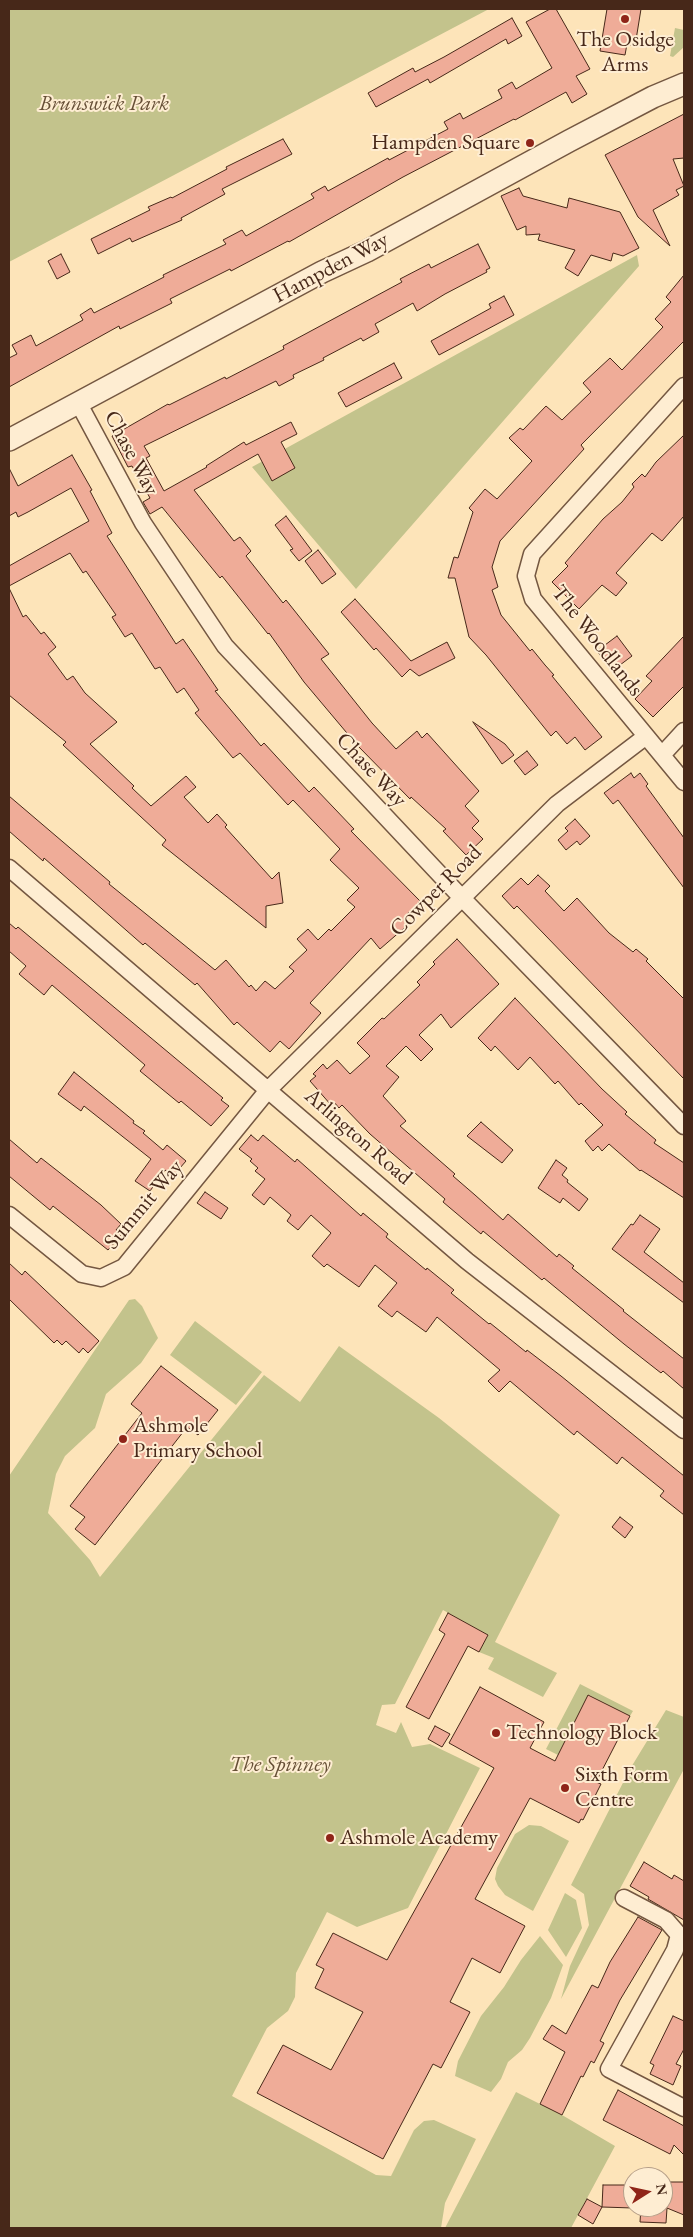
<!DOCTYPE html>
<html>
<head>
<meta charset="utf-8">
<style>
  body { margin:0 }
  #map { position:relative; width:693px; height:2237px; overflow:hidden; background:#fde4b9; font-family:"EB Garamond",serif }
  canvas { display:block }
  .frame { position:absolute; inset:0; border:10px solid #472819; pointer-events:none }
  .north { position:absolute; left:623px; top:2167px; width:50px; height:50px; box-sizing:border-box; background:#feedd2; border:1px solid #b59e88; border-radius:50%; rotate:80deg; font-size:14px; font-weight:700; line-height:20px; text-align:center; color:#472819 }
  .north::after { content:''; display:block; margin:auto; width:18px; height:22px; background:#8f2418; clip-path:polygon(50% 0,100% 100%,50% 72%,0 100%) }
</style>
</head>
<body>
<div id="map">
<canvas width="693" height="2237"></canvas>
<div class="frame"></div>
<div class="north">N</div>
</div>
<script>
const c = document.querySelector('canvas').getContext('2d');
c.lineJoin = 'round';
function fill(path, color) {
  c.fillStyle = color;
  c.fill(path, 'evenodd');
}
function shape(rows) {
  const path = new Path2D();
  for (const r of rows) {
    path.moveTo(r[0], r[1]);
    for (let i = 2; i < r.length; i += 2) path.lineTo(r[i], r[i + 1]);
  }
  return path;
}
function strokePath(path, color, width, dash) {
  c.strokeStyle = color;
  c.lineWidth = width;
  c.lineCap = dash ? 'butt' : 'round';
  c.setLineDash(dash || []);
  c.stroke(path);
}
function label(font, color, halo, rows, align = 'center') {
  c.font = font + ' "EB Garamond",serif';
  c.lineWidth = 4;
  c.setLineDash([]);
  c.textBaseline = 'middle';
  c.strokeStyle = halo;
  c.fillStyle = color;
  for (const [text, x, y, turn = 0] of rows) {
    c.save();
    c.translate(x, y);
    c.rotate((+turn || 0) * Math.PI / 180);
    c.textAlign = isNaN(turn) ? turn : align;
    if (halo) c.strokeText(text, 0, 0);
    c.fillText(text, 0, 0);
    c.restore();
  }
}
fill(shape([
  [9,9,489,9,9,262],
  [675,28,684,30,684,47,673,57,670,56],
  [637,255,639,266,356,589,252,467],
  [135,1299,142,1306,158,1338,141,1363,106,1394,95,1428,65,1456,56,1474,48,1513,90,1560,100,1577,264,1375,300,1402,339,1346,439,1418,560,1515,495,1642,557,1673,543,1697,488,1669,494,1658,479,1652,488,1635,443,1610,395,1704,382,1705,376,1725,396,1733,401,1722,412,1747,430,1744,480,1768,408,1908,357,1927,327,1912,296,1973,295,1997,288,2011,267,2028,232,2096,376,2175,391,2176,414,2130,424,2121,434,2120,476,2139,445,2203,441,2228,9,2228,9,1476,129,1300],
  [195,1321,262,1372,236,1405,170,1355],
  [580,1684,633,1711,630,1716,589,1695,558,1755,546,1749],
  [666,1710,684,1717,684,1769,561,1999,570,1966,589,1925,584,1894,571,1885,630,1769],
  [529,1825,541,1826,569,1841,533,1911,505,1895,498,1886,495,1879,497,1868,515,1834],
  [565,1893,576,1900,582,1928,566,1957,548,1930],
  [540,1936,563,1965,551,1998,530,2038,522,2050,508,2062,501,2079,491,2092,455,2076,458,2061,481,2016,504,1987,521,1960],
  [516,2092,562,2115,615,2146,571,2228,445,2228]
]), '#c3c38c');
const building = shape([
  [550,9,556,9,590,69,576,76,587,94,572,103,566,92,515,120,514,119,403,177,289,242,288,241,231,271,230,269,170,299,172,303,120,329,119,326,9,387,9,358,17,354,12,345,31,335,36,346,83,320,80,315,91,308,94,313,164,277,163,275,226,244,223,240,242,230,246,236,314,198,311,194,325,186,328,191,388,158,389,160,448,129,444,122,460,113,463,119,502,98,498,90,512,82,516,89,552,68,526,22,550,9],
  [607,9,641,9,635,46,627,44,625,55,600,51,607,9],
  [512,18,522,36,508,44,506,39,430,83,428,79,376,107,368,93,413,68,415,72,444,57,512,18],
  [684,114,684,158,673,159,684,186,676,190,679,195,653,210,670,246,638,217,605,155,684,114],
  [283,139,292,154,222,189,225,194,181,218,182,220,132,242,130,238,98,254,91,239,150,210,148,207,171,197,172,198,227,169,226,167,283,139],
  [519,188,523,196,567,208,569,198,620,212,639,248,623,256,613,253,611,261,591,255,578,276,565,268,575,250,538,240,540,234,526,235,526,226,517,230,501,196,519,188],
  [478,244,490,268,486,270,487,272,445,294,417,311,413,303,375,324,379,332,363,341,361,338,323,358,324,360,293,375,294,378,279,386,276,381,144,446,150,456,146,458,164,491,207,467,206,466,244,442,246,445,291,422,297,434,281,442,295,468,272,481,258,454,194,490,234,541,240,537,251,551,246,556,283,603,286,600,329,654,321,659,372,723,396,749,417,731,422,738,427,733,479,791,465,806,479,821,472,828,483,839,466,855,443,831,446,829,411,797,410,799,357,745,304,682,269,633,268,634,222,576,220,578,162,507,150,514,143,502,150,498,132,466,128,467,112,436,168,404,169,405,225,377,226,379,284,349,283,346,402,282,400,279,429,264,431,268,478,244],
  [61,254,70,272,57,279,48,261,61,254],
  [684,275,684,341,581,445,584,449,500,541,492,567,498,587,492,590,501,615,530,651,532,649,545,665,554,675,552,676,602,737,585,750,575,737,567,744,556,731,551,736,486,655,469,637,455,578,448,578,454,557,458,558,473,512,469,508,485,489,497,499,532,461,509,438,520,428,523,430,546,406,562,420,591,392,583,383,610,358,622,370,663,327,655,319,671,302,666,297,684,275],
  [504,296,514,315,439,355,431,341,491,308,489,304,504,296],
  [394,363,402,378,346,407,338,393,394,363],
  [684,435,684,516,662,541,652,533,616,573,627,583,616,596,602,585,579,609,552,582,568,566,565,563,603,519,622,502,634,487,632,484,642,474,645,477,656,462,684,435],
  [72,455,92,490,90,491,112,533,107,536,176,644,183,639,218,690,215,691,261,746,264,743,309,792,314,787,354,829,351,831,420,901,404,917,410,923,380,949,371,938,310,1003,321,1013,289,1049,280,1041,270,1052,237,1022,234,1025,197,983,195,985,145,943,143,945,44,858,43,861,9,831,9,796,110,882,109,884,215,970,226,960,249,987,251,985,256,991,265,981,275,989,294,971,289,967,307,950,297,939,308,929,318,940,329,929,331,931,355,907,347,900,359,888,330,860,340,849,317,825,293,800,288,805,240,753,233,758,195,713,199,710,184,688,177,693,160,667,155,669,132,633,125,637,112,617,116,615,86,571,83,573,70,553,9,586,9,566,89,521,71,488,28,512,18,517,16,512,9,516,9,468,18,486,72,455],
  [286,516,312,551,299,561,290,550,293,549,275,525,286,516],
  [318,550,336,574,322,584,305,561,318,550],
  [9,588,23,617,26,615,41,634,44,632,56,647,48,654,67,680,73,676,85,693,117,722,90,744,134,786,132,788,151,806,186,776,196,787,184,797,208,823,217,814,227,825,225,827,272,879,279,872,283,903,266,906,266,928,162,845,166,840,63,745,66,742,9,695,9,588],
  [355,599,411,661,447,642,455,658,419,676,410,669,402,677,376,648,374,650,341,612,355,599],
  [617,636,632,656,612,671,597,651,617,636],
  [684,636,684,686,653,717,635,699,652,681,646,676,684,636],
  [473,722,505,744,514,755,502,764,473,722],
  [527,751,538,765,525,775,514,761,527,751],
  [631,773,634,778,640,773,648,784,646,786,684,838,684,888,618,800,613,804,604,793,631,773],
  [575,819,590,836,580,845,577,841,566,850,558,840,568,831,565,828,575,819],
  [538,875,550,886,545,891,564,911,577,898,609,933,633,952,636,949,648,959,646,961,684,999,684,1079,545,935,517,906,514,909,502,896,521,878,528,885,538,875],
  [9,923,16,929,18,927,223,1098,221,1100,229,1106,211,1126,181,1101,179,1103,140,1071,145,1065,52,985,44,995,19,974,26,966,9,951,9,923],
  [457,939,499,984,451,1028,441,1014,419,1035,433,1049,421,1061,406,1046,386,1066,399,1077,383,1096,406,1121,400,1126,455,1174,453,1176,475,1195,503,1220,508,1214,557,1257,559,1254,574,1266,572,1268,624,1310,623,1311,684,1359,684,1389,663,1371,661,1373,624,1344,544,1278,542,1280,483,1231,481,1234,443,1202,445,1199,370,1134,342,1105,339,1108,334,1102,331,1105,310,1081,316,1076,313,1074,323,1064,327,1069,337,1060,350,1074,370,1056,357,1043,382,1018,384,1019,420,985,417,982,435,964,433,962,457,939],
  [515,998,602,1089,627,1112,625,1114,656,1140,654,1143,684,1163,684,1198,641,1170,640,1171,609,1144,602,1151,598,1146,593,1151,585,1141,603,1125,581,1103,579,1105,558,1081,555,1084,530,1057,518,1070,495,1046,491,1051,478,1038,515,998],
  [74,1072,134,1121,133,1123,145,1131,143,1133,163,1150,167,1145,186,1161,173,1176,165,1170,150,1191,135,1181,151,1159,84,1106,81,1111,58,1094,74,1072],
  [481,1122,513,1150,502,1163,467,1136,481,1122],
  [251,1135,258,1141,263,1135,295,1162,297,1159,361,1216,363,1213,388,1234,386,1237,426,1270,427,1268,454,1290,451,1293,489,1324,490,1323,526,1352,527,1350,561,1376,684,1476,684,1515,660,1496,664,1491,622,1457,617,1464,577,1431,574,1435,510,1381,499,1392,488,1381,500,1370,437,1317,426,1332,397,1311,392,1317,378,1306,397,1283,375,1265,359,1287,327,1264,324,1267,312,1256,331,1233,311,1215,298,1230,287,1221,291,1215,270,1197,264,1205,252,1195,265,1179,255,1171,258,1168,250,1161,252,1159,239,1149,251,1135],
  [9,1139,37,1163,41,1158,101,1205,121,1224,116,1230,122,1234,108,1250,53,1206,50,1210,9,1176,9,1139],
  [556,1160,567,1168,562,1175,568,1180,567,1182,588,1199,579,1211,563,1198,560,1203,538,1188,556,1160],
  [205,1192,228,1208,221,1219,197,1203,205,1192],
  [640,1215,660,1229,644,1252,684,1283,684,1303,612,1249,631,1224,633,1225,640,1215],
  [9,1263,22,1275,25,1271,99,1341,88,1353,83,1348,79,1353,66,1341,62,1345,57,1340,54,1343,9,1299,9,1263],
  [161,1366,218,1410,198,1435,187,1427,95,1545,75,1529,85,1517,70,1506,142,1413,131,1404,161,1366],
  [620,1517,633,1527,625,1538,612,1527,620,1517],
  [448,1613,488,1635,479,1652,468,1646,429,1719,406,1707,445,1634,439,1630,448,1613],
  [480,1687,544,1722,530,1748,555,1761,588,1695,630,1716,596,1782,601,1784,583,1820,581,1819,579,1823,530,1798,475,1899,525,1926,500,1973,472,1958,450,2002,470,2012,441,2068,433,2064,383,2159,257,2093,283,2045,331,2070,363,2012,315,1988,324,1969,316,1965,333,1933,387,1960,494,1768,449,1743,480,1687],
  [435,1726,450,1734,442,1747,428,1739,435,1726],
  [644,1862,672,1879,674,1875,684,1881,684,1920,648,1899,649,1897,630,1886,644,1862],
  [638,1917,662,1930,620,2000,600,2041,604,2043,594,2063,591,2061,583,2077,581,2076,562,2115,540,2104,565,2052,543,2039,552,2025,566,2034,592,1985,598,1988,610,1962,638,1917],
  [673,2016,684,2021,684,2049,676,2064,681,2066,673,2085,650,2074,654,2065,650,2063,673,2016],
  [618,2090,684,2126,684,2155,674,2145,670,2154,603,2120,618,2090],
  [670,2182,684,2182,684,2215,667,2208,666,2223,640,2222,641,2207,665,2207,663,2198,670,2198,670,2182],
  [603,2185,633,2185,633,2208,602,2207,603,2185],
  [587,2199,602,2207,593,2224,578,2215,587,2199]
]);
fill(building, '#efac98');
strokePath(building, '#472819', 1);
const minor = shape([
  [684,386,532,554,526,576,533,599,684,782],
  [79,404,143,523,225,646,461,897,684,1126],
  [662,755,684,731],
  [9,868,467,1261,684,1430],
  [9,1215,82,1274,101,1278,124,1267,268,1090,557,804,645,737],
  [624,1898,666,1920,679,1935,675,1950,609,2069,684,2108]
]);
const tertiary = shape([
  [9,440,322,272,367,251,569,141,653,97,684,84]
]);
strokePath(minor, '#745741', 19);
strokePath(tertiary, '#745741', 24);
strokePath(minor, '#feedd2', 16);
strokePath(tertiary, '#feedd2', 21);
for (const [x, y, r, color] of [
  [625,19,5,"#8f2418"],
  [530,143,5,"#8f2418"],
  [123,1439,5,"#8f2418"],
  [496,1733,5,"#8f2418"],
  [565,1788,5,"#8f2418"],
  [330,1838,5,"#8f2418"]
]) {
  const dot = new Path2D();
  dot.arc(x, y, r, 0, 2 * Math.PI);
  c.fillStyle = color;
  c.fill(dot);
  strokePath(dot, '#feedd2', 2);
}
label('22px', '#472819', '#feedd2', [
  ["The Osidge",625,40,"center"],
  ["Arms",625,65,"center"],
  ["Hampden Square",520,143,"right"],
  ["Ashmole",133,1426],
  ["Primary School",133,1451],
  ["Technology Block",506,1733],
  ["Sixth Form",575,1775],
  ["Centre",575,1800],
  ["Ashmole Academy",340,1838]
], 'left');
label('italic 22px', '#664f36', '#feedd2', [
  ["Brunswick Park",104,104],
  ["The Spinney",280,1765]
]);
label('22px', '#472819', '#feedd2', [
  ["Hampden Way",331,268,-28],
  ["Chase Way",131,453,62],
  ["The Woodlands",597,641,52],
  ["Chase Way",371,770,47],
  ["Cowper Road",436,891,-45],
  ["Arlington Road",358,1137,41],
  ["Summit Way",144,1205,-50]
]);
</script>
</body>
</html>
